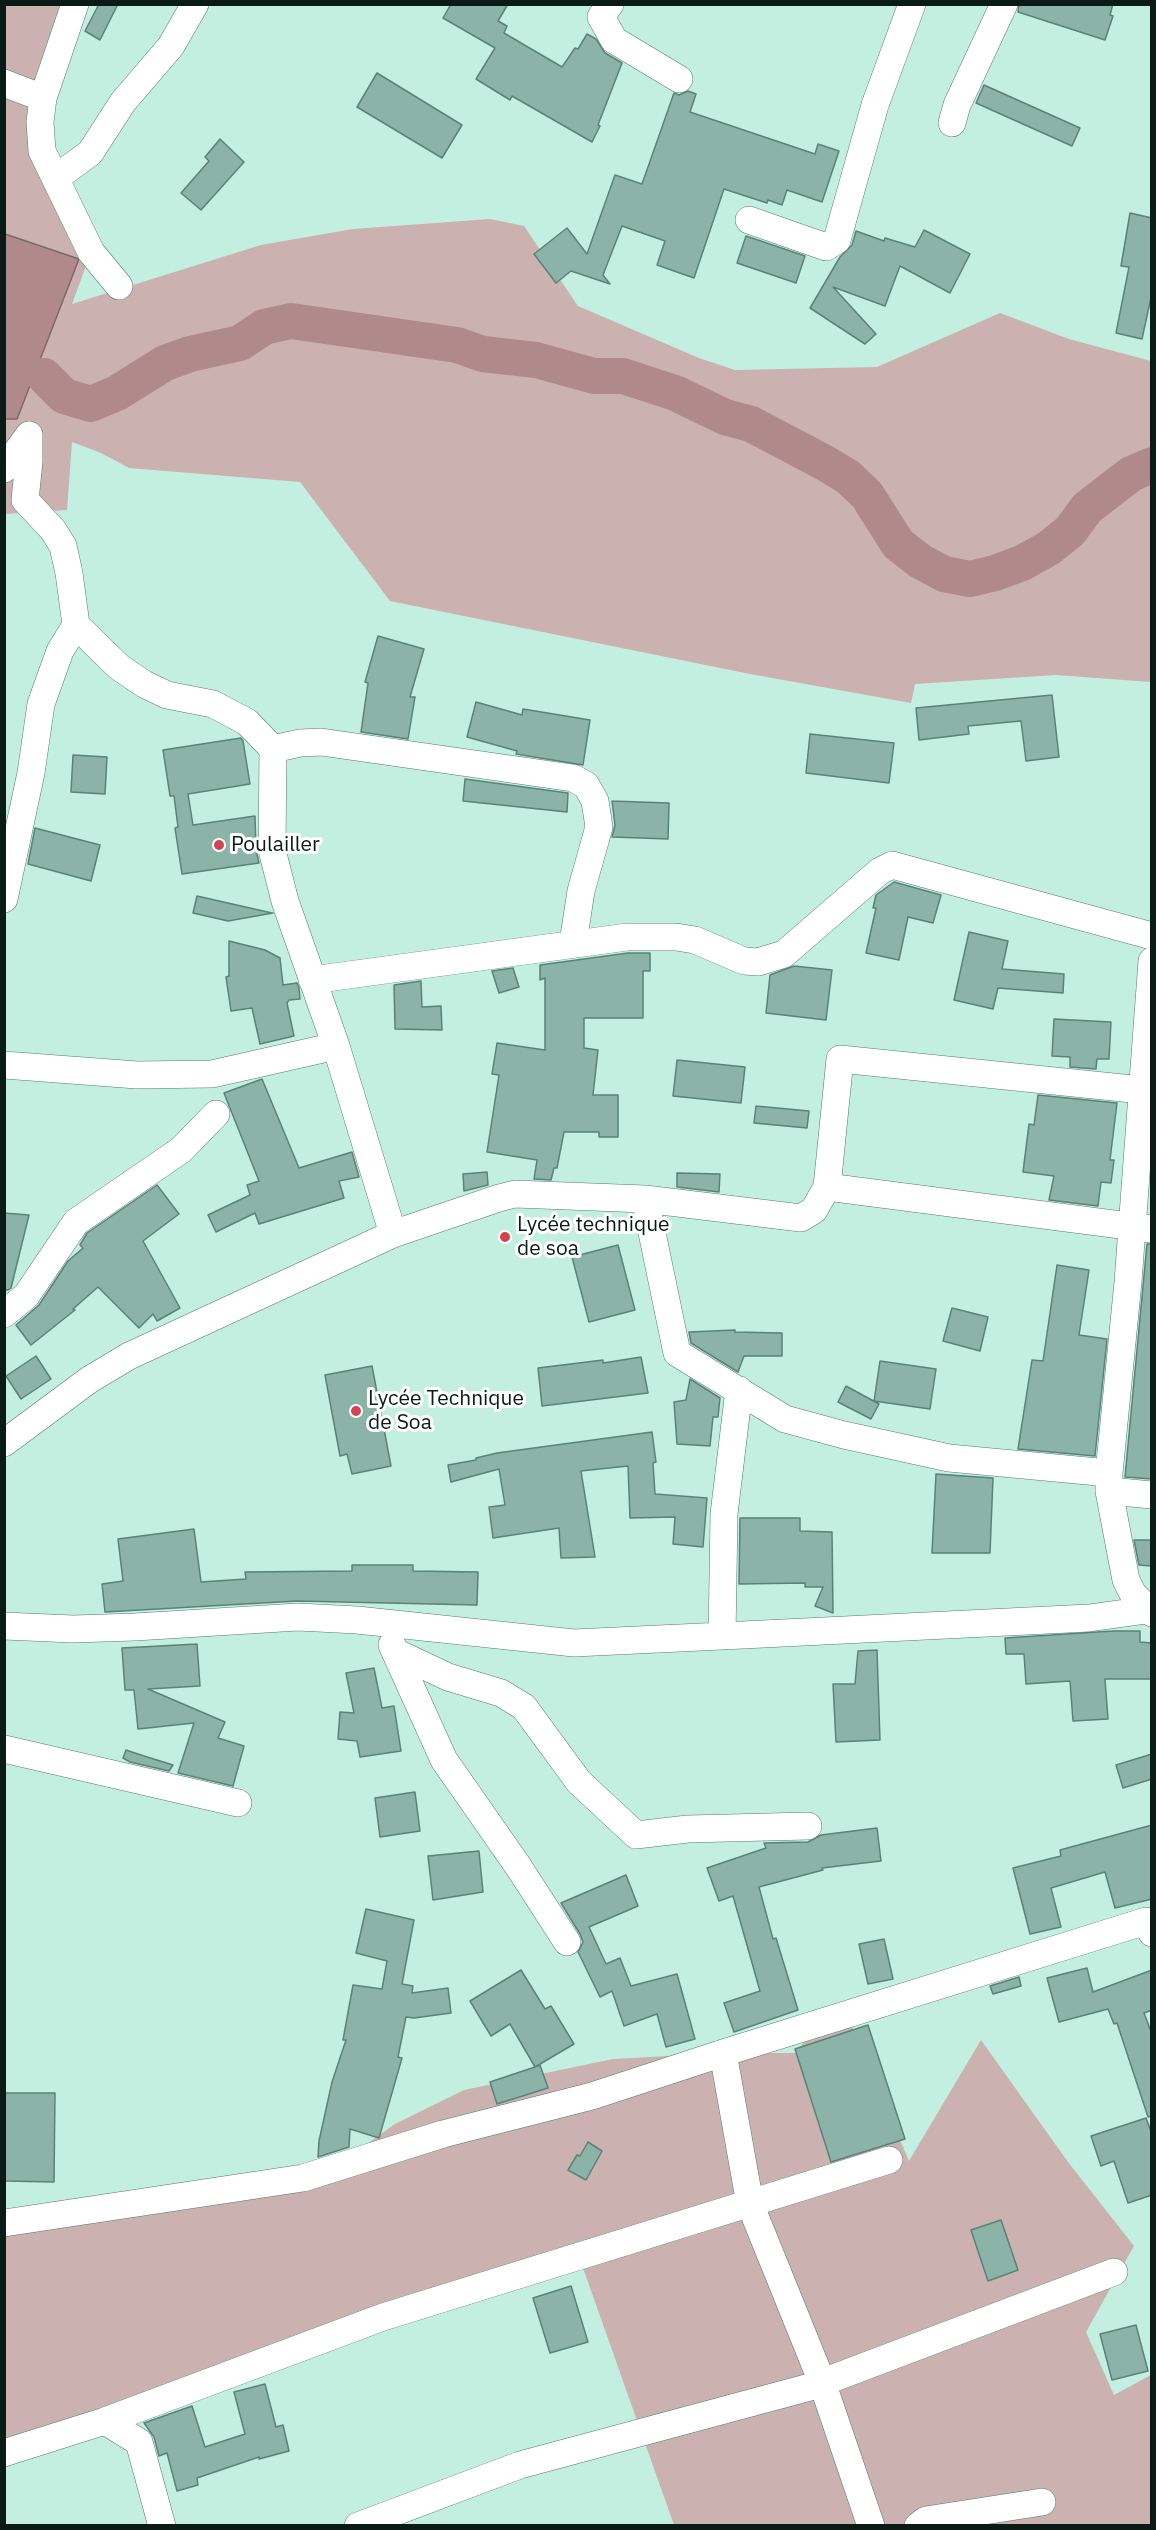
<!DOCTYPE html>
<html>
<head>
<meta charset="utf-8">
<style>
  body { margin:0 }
  #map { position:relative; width:1156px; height:2530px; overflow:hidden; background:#c3efe1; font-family:"IBM Plex Sans",sans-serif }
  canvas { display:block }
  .frame { position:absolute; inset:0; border:6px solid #0a1b16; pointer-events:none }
</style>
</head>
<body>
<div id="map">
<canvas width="1156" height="2530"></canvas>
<div class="frame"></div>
</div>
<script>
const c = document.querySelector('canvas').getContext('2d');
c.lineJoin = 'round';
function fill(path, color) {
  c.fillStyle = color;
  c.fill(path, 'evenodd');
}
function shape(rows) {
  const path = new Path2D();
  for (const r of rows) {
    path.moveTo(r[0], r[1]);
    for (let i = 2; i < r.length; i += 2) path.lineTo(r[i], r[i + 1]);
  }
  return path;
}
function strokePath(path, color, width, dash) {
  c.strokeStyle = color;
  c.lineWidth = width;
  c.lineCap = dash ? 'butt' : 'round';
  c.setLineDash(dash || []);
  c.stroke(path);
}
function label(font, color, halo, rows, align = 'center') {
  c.font = font + ' "IBM Plex Sans",sans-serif';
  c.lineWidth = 6;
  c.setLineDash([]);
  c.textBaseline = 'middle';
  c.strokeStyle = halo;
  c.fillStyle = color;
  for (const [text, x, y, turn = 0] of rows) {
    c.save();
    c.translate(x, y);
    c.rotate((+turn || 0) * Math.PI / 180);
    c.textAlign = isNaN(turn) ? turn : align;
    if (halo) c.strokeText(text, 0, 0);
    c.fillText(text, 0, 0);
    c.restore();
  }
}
fill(shape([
  [5,5,75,5,40,122,91,252,72,304,261,245,353,229,490,219,524,226,578,306,699,358,735,370,877,367,1000,313,1069,339,1151,361,1151,682,1056,675,915,684,911,703,750,674,390,601,300,482,129,468,101,453,72,442,67,510,5,514,5,419,17,419,79,259,5,234],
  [828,2008,847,2015,909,2161,981,2040,1068,2162,1134,2246,1086,2332,1114,2395,1151,2375,1151,2525,674,2525,583,2268,510,2276,5,2455,4,2217,332,2169,395,2124,464,2090,613,2059,723,2053,796,2053]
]), '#cbb1b0');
const water = shape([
  [5,234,79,259,17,419,5,419,5,234]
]);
fill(water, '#b08a8a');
strokePath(water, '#7e6967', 1.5);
strokePath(shape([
  [44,376,64,396,91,404,117,393,165,363,190,354,240,343,264,327,291,321,457,345,483,354,536,360,594,376,623,376,675,393,725,417,751,424,825,463,848,477,867,495,898,544,920,561,944,574,970,579,995,573,1022,563,1049,548,1070,531,1087,508,1131,474,1152,465]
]), '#b08a8a', 36);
const building = shape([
  [99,4,118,4,100,40,85,31,99,4],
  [451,4,508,4,498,21,507,26,504,33,562,67,575,48,578,49,587,34,596,39,605,53,622,63,598,125,600,126,592,142,512,96,510,100,476,79,495,48,443,18,451,4],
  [1019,4,1113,4,1110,15,1113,16,1105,40,1018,12,1019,4],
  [377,73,462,125,442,158,357,107,377,73],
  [984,85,1080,128,1072,146,976,103,984,85],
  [688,91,696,94,690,112,815,154,818,144,839,151,822,202,787,190,782,205,768,200,767,203,724,189,694,278,657,265,665,241,622,226,603,275,610,284,571,271,556,283,534,254,567,228,587,254,615,175,642,184,674,93,679,95,688,91],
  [220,139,244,162,201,210,181,193,209,161,205,157,220,139],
  [1130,213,1152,218,1152,293,1142,339,1116,333,1129,267,1121,266,1130,213],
  [924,230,970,254,950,293,900,266,885,306,833,287,876,334,865,344,810,308,840,257,852,245,856,231,884,241,885,238,915,247,924,230],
  [746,236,805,256,796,283,737,263,746,236],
  [378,636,424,649,410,697,415,697,408,739,361,732,368,683,365,682,378,636],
  [1052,695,1059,757,1026,761,1021,721,968,726,969,734,919,740,916,708,1052,695],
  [476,702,522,715,523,709,590,720,583,765,516,754,517,751,467,737,476,702],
  [810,734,894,743,889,783,806,773,810,734],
  [241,738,243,741,250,784,188,794,193,825,255,816,256,850,259,863,182,874,175,828,178,827,174,796,170,796,163,750,241,738],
  [73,755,107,757,105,794,71,792,73,755],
  [465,779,568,793,567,812,463,801,465,779],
  [612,801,669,803,668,839,612,837,615,825,612,801],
  [35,828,100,845,91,881,28,864,35,828],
  [894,882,941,895,933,923,908,917,899,960,866,953,876,908,873,908,876,895,894,882],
  [197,896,272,913,273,913,228,921,193,913,197,896],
  [969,932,1008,941,1002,969,1064,974,1063,993,998,988,993,1009,954,1000,969,932],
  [229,941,265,950,280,958,283,985,297,983,299,988,300,999,289,1000,287,1003,294,1036,260,1044,252,1008,231,1011,226,977,229,976,229,941],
  [628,953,650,953,650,971,643,971,643,1018,584,1018,584,1048,598,1050,593,1095,618,1095,618,1137,599,1137,599,1132,564,1132,557,1168,554,1168,551,1180,534,1179,537,1160,487,1152,499,1075,492,1074,497,1043,545,1050,545,978,540,980,540,965,628,953],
  [794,966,832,970,826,1020,766,1013,770,975,794,966],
  [513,968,519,987,499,993,492,971,513,968],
  [421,981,422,1007,441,1006,442,1030,395,1029,394,985,421,981],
  [1054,1019,1111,1022,1109,1059,1097,1059,1096,1069,1070,1067,1070,1057,1052,1056,1054,1019],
  [677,1060,745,1067,741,1103,673,1096,677,1060],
  [262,1079,299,1168,352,1152,359,1177,339,1181,344,1198,259,1224,255,1213,216,1232,208,1215,250,1195,247,1185,259,1181,224,1093,262,1079],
  [1038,1095,1117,1103,1110,1160,1114,1160,1111,1183,1101,1182,1098,1206,1049,1200,1054,1176,1023,1172,1029,1124,1034,1125,1038,1095],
  [756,1106,809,1111,807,1128,754,1123,756,1106],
  [487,1172,488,1185,464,1191,463,1174,487,1172],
  [677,1173,720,1174,719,1192,677,1187,677,1173],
  [157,1185,179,1214,143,1241,180,1308,157,1321,153,1314,139,1328,98,1287,73,1309,75,1310,31,1345,16,1325,39,1305,68,1261,83,1248,80,1245,87,1233,157,1185],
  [4,1213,29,1215,11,1288,8,1290,4,1290,4,1213],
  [1147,1244,1152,1244,1152,1479,1125,1477,1147,1244],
  [618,1245,635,1310,589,1322,572,1257,618,1245],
  [1057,1265,1089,1270,1079,1335,1107,1339,1095,1456,1018,1449,1032,1360,1043,1361,1057,1265],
  [952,1308,988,1317,980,1351,943,1341,952,1308],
  [735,1330,735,1332,782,1333,782,1356,744,1356,738,1372,691,1343,689,1332,735,1330],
  [36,1356,51,1379,21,1399,6,1376,36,1356],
  [641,1357,648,1393,542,1406,538,1368,603,1360,603,1363,641,1357],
  [880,1361,936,1369,930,1409,874,1401,880,1361],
  [372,1366,391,1466,352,1474,347,1454,340,1456,325,1375,372,1366],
  [690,1379,720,1398,718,1417,713,1417,710,1446,677,1444,674,1402,686,1400,690,1379],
  [846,1386,879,1404,871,1419,838,1402,846,1386],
  [652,1432,656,1462,653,1463,655,1494,707,1498,703,1547,673,1544,675,1517,630,1518,628,1466,581,1471,595,1557,561,1558,559,1528,493,1538,489,1507,505,1505,499,1469,451,1482,448,1465,476,1460,476,1458,497,1453,652,1432],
  [936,1474,993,1478,990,1553,932,1553,936,1474],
  [740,1518,800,1518,800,1531,832,1532,833,1613,815,1606,823,1587,805,1587,805,1583,739,1584,740,1518],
  [194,1529,201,1582,246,1579,245,1572,352,1571,352,1565,413,1565,413,1571,478,1572,477,1605,297,1601,105,1612,102,1584,123,1581,118,1539,194,1529],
  [1134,1540,1152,1540,1152,1566,1139,1565,1134,1540],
  [1113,1631,1140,1631,1140,1642,1152,1643,1152,1679,1105,1679,1108,1719,1073,1721,1070,1681,1026,1684,1024,1654,1006,1654,1005,1638,1113,1631],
  [197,1644,200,1686,148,1689,225,1722,218,1738,244,1746,233,1786,178,1773,194,1723,138,1729,134,1690,125,1690,122,1648,197,1644],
  [877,1650,880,1740,836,1742,833,1684,855,1684,858,1651,877,1650],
  [374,1668,382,1708,394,1706,401,1751,360,1757,357,1741,338,1739,340,1712,354,1713,346,1673,374,1668],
  [126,1750,144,1756,173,1765,169,1771,130,1762,123,1758,126,1750],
  [1152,1754,1152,1779,1123,1788,1116,1765,1152,1754],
  [415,1792,420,1831,380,1837,375,1798,415,1792],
  [1152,1825,1152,1899,1115,1908,1105,1872,1051,1888,1061,1927,1030,1934,1013,1868,1061,1856,1060,1850,1152,1825],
  [877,1828,881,1861,822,1868,823,1870,759,1887,773,1939,776,1938,798,2010,734,2032,724,2003,760,1991,733,1896,719,1901,707,1868,766,1848,764,1843,808,1842,821,1835,877,1828],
  [479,1851,483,1892,433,1900,428,1856,479,1851],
  [626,1875,638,1906,589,1927,606,1964,620,1958,631,1986,677,1974,695,2039,666,2047,657,2014,624,2026,612,1991,600,1997,578,1952,583,1942,580,1934,561,1903,626,1875],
  [366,1909,414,1920,402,1984,413,1986,412,1993,448,1988,451,2013,414,2018,406,2017,398,2057,402,2058,379,2138,350,2129,349,2147,318,2157,319,2141,332,2082,346,2040,343,2040,353,1985,382,1989,387,1961,356,1953,366,1909],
  [884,1939,893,1979,868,1984,859,1944,884,1939],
  [1087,1968,1093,1992,1152,1970,1152,2010,1144,2013,1152,2034,1152,2116,1148,2117,1117,2023,1114,2024,1108,2009,1059,2022,1047,1978,1087,1968],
  [521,1970,545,2009,551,2006,574,2044,535,2067,540,2065,548,2088,497,2104,490,2082,535,2067,510,2024,491,2036,470,2001,521,1970],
  [1019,1977,1021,1986,993,1994,990,1986,1019,1977],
  [868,2025,905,2139,831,2162,795,2049,868,2025],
  [4,2093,55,2093,54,2182,4,2181,4,2093],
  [1146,2118,1152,2134,1152,2195,1128,2203,1114,2161,1101,2166,1091,2136,1146,2118],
  [588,2142,602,2151,586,2180,568,2170,577,2155,580,2156,588,2142],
  [1001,2220,1018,2270,988,2281,971,2230,1001,2220],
  [571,2286,588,2342,550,2353,533,2298,571,2286],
  [1136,2325,1148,2371,1112,2380,1100,2334,1136,2325],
  [265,2384,276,2427,283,2425,289,2451,259,2459,259,2457,197,2478,198,2485,177,2491,167,2453,159,2456,154,2437,144,2423,192,2406,205,2447,245,2434,234,2392,265,2384]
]);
fill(building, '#8bb3a7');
strokePath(building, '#5a8377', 1.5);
const minor = shape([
  [75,4,43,98,40,122,42,151,91,252,119,286],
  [610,4,601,17,614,40,679,79],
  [4,83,43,98],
  [952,123,957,105,1004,4],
  [57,177,90,153,123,102,171,46,195,4],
  [749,220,826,247,837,240,875,105,912,4],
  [29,435,29,461,25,500,53,530,63,546,69,573,76,625,119,667,144,684,167,695,213,704,247,722,273,749,272,850,285,901,336,1046,393,1234],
  [4,469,29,435],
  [273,749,300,743,321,742,573,778,586,785,595,801,599,827,581,891,573,943],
  [4,899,31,773,41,704,60,651,76,625],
  [312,980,627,937,676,937,695,940,744,961,758,962,784,954,880,871,892,865,1152,936],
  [4,1065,137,1075,212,1074,336,1046],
  [827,1187,840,1059,1152,1091],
  [645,1199,677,1353,785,1419,844,1435,949,1458,1109,1473,1109,1491,1152,1495],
  [4,1314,26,1296,76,1222,181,1150,216,1114],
  [739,1390,724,1514,722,1636,1089,1618,1147,1610],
  [4,1443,89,1380,129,1356,393,1234,499,1198,515,1194,645,1199,801,1218,814,1210,827,1187,1152,1229],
  [1109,1473,1128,1282,1152,961],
  [1109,1491,1126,1580,1133,1594,1152,1613],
  [4,1626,73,1629,135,1627,298,1617,357,1620,574,1643,722,1636],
  [392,1645,444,1760,518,1866,567,1942],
  [395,1652,448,1677,501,1693,524,1707,579,1782,636,1835,688,1829,808,1826],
  [4,1749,238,1803],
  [723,2053,750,2204,822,2382,871,2526],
  [4,2223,303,2178,443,2134,592,2096,723,2053,1146,1921,1152,1933],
  [105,2421,139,2442,162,2526],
  [4,2453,105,2421,383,2317,889,2160],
  [358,2526,520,2465,810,2387,1114,2272],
  [918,2526,926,2520,1042,2502]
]);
strokePath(minor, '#537b6f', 28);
strokePath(minor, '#fff', 27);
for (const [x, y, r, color] of [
  [219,845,6,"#d34351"],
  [505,1237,6,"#d34351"],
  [356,1411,6,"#d34351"]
]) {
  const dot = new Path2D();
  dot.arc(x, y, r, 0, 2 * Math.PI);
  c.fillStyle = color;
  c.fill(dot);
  strokePath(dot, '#fff', 2);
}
label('21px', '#0a1b16', '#fff', [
  ["Poulailler",231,845],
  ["Lycée technique",517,1225],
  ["de soa",517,1249],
  ["Lycée Technique",368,1399],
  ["de Soa",368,1423]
], 'left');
</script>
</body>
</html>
